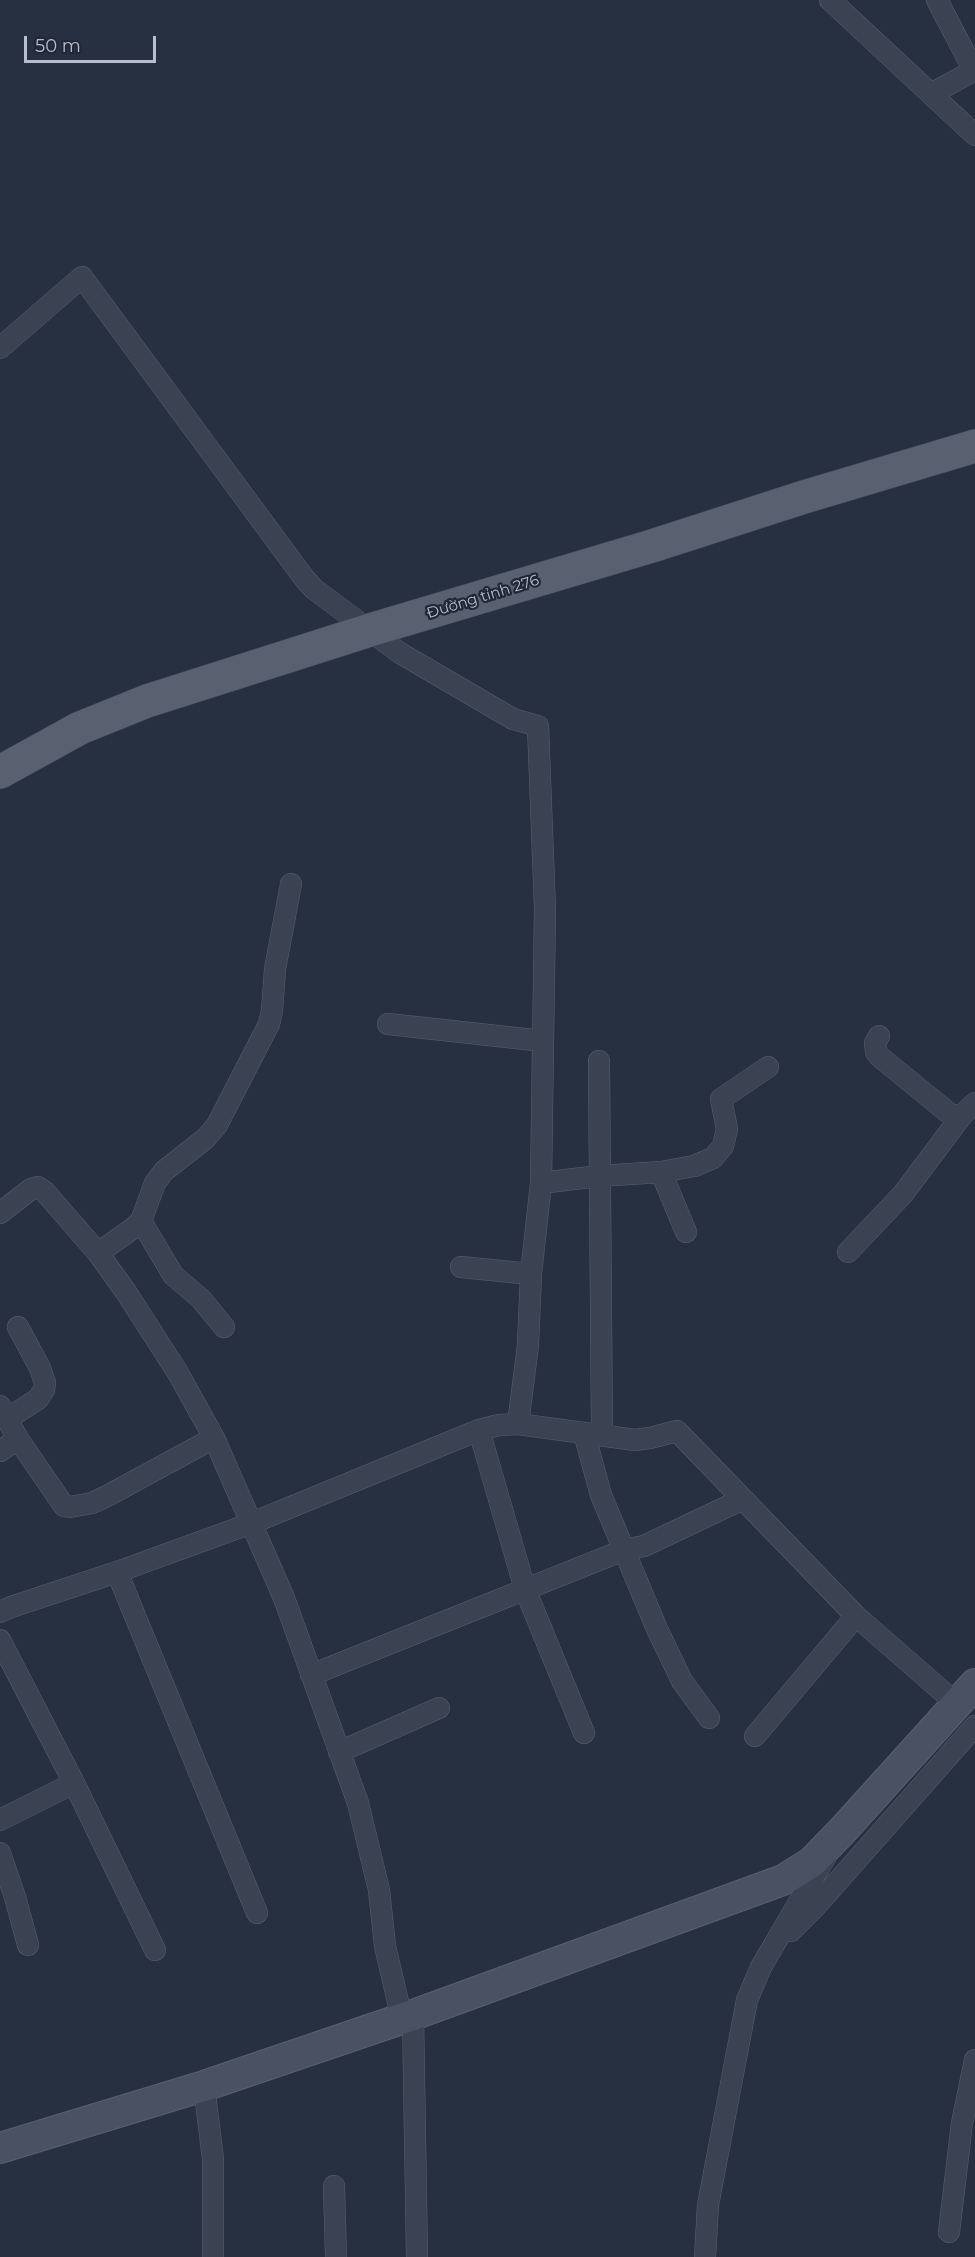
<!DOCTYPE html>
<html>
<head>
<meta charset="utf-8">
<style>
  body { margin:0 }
  #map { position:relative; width:975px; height:2257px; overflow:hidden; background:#273041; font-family:Montserrat,sans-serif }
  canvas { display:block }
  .scale { position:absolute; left:24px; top:36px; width:132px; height:27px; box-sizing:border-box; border:3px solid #b8becb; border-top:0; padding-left:8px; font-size:18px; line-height:21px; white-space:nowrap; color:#b8becb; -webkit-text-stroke:4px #202736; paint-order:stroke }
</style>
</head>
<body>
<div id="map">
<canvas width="975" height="2257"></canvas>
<div class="scale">50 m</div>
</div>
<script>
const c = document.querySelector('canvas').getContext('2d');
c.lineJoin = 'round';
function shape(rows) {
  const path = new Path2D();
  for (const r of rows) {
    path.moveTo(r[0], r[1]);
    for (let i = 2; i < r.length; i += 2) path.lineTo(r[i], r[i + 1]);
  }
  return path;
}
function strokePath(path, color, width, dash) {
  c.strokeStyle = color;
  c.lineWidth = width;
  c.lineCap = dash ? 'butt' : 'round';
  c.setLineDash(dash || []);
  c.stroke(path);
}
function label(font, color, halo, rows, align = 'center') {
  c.font = font + ' Montserrat,sans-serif';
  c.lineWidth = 4.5;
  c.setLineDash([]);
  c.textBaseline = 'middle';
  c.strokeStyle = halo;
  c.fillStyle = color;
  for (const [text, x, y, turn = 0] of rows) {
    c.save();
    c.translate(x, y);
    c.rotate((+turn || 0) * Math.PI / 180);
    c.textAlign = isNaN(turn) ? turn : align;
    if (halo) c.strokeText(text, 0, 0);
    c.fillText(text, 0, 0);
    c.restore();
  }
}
const minor = shape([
  [830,0,975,135],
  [937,0,974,71],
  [931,94,975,70],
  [0,348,82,277,304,578,314,589,400,653,513,719,538,726,545,909,541,1183,531,1274,528,1345,518,1424],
  [388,1024,543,1041],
  [879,1036,875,1043,876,1052,880,1057,950,1114,954,1116,963,1114,975,1103],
  [599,1061,602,1435],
  [661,1172,686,1232],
  [541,1183,599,1176,661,1172,694,1166,713,1158,723,1146,727,1129,721,1099,768,1067],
  [0,1213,31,1189,38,1187,45,1192,98,1253,126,1292,178,1373,214,1438,284,1598,358,1803,379,1890,385,1946,402,2019],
  [141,1221,173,1275,201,1299,224,1327],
  [848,1252,903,1194,963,1114],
  [98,1253,132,1229,141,1221,155,1183,164,1171,206,1138,217,1125,269,1024,272,1011,275,969,291,884],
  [461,1267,531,1274],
  [0,1406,18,1439,64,1506,70,1507,92,1503,107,1496,214,1438],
  [7,1419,38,1399,44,1390,45,1383,40,1368,18,1327],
  [479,1430,525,1589,584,1733],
  [584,1433,601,1495,657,1629,682,1681,709,1718],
  [0,1451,18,1439],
  [117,1572,257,1913],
  [0,1612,11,1607,117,1572,252,1523,479,1430,499,1425,518,1424,635,1440,650,1438,677,1431,856,1616,958,1705],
  [0,1640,74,1783,155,1950],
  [311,1675,624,1550,644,1546,743,1499],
  [755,1736,856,1616],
  [339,1752,439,1708],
  [0,1820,74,1783],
  [0,1853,15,1897,28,1945],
  [791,1931,816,1906,975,1726],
  [413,2015,417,2257],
  [204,2086,213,2159,213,2257],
  [334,2186,336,2257],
  [949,2232,962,2123,975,2060],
  [705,2257,708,2205,747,2000,761,1967,826,1856]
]);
const secondary = shape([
  [0,2148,204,2086,413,2015,783,1880,812,1862,843,1830,975,1684]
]);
const primary = shape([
  [0,772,80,728,147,701,370,630,652,546,804,497,975,446]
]);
strokePath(minor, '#59606e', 22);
strokePath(secondary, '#59606e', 32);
strokePath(primary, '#454b5a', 34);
strokePath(minor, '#3b4251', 21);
strokePath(secondary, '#495163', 30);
strokePath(primary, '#596170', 33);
label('15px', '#b8becb', '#202736', [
  ["Đường tỉnh 276",483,597,-17]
]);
</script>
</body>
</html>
